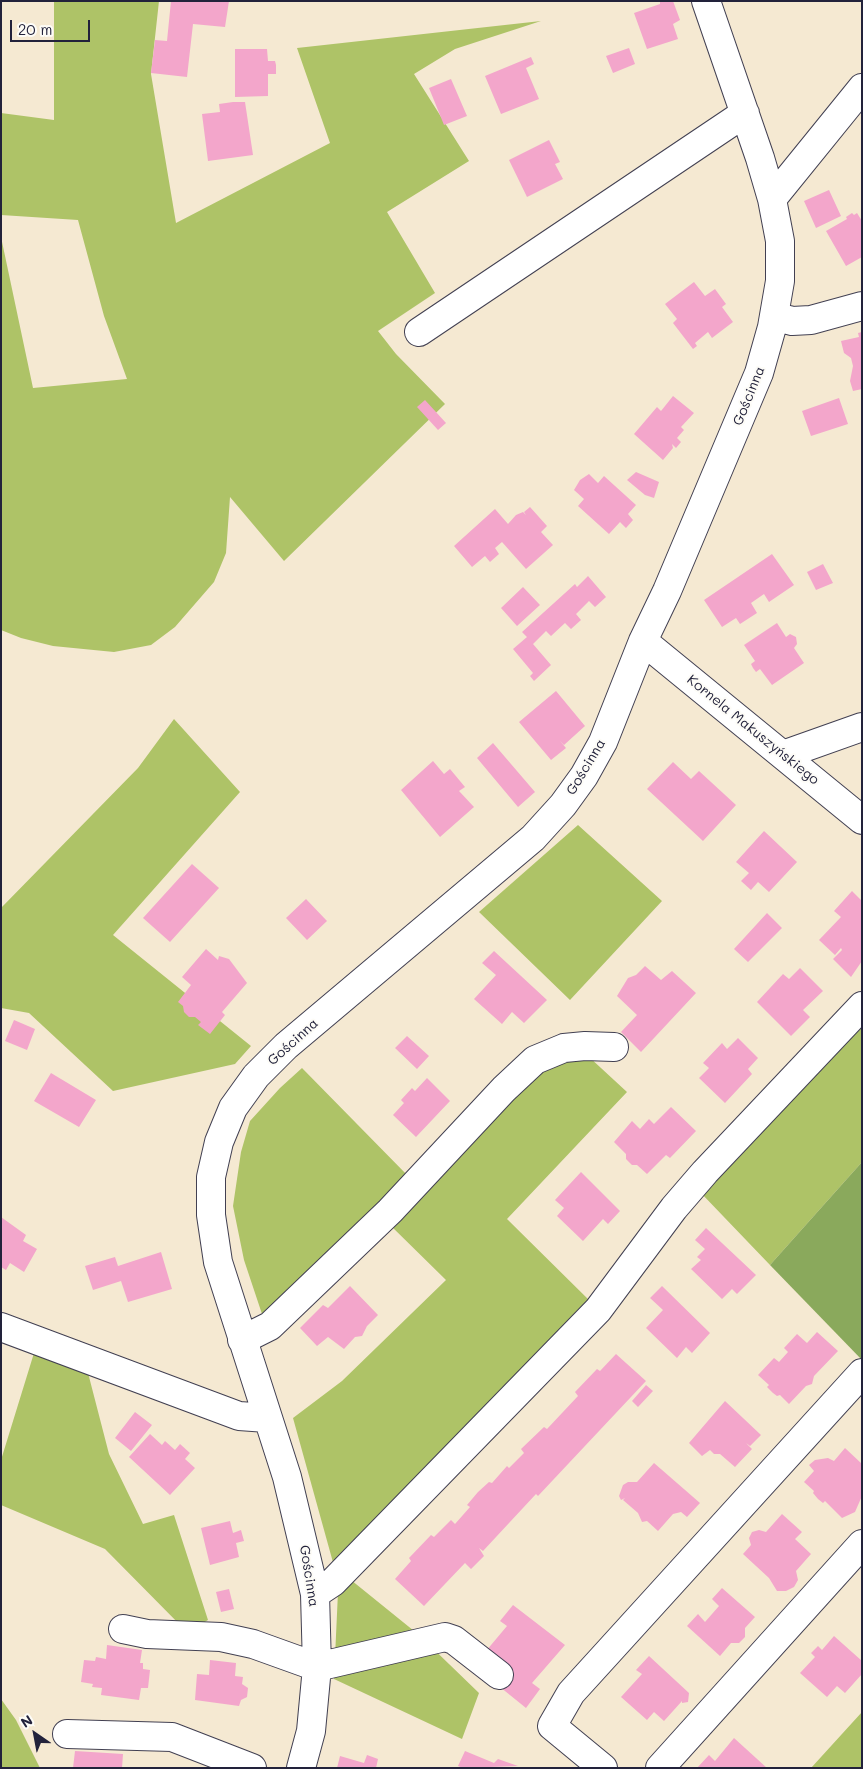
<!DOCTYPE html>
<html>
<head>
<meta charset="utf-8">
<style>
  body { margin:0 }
  #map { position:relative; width:863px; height:1769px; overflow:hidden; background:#f5e9d2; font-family:Mali,sans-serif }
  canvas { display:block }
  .frame { position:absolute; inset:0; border:2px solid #22223b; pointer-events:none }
  .north { position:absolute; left:10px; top:1709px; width:50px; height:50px; -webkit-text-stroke:4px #fdfcf7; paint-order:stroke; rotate:327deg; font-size:14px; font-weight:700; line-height:20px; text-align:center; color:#22223b }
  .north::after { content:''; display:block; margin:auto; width:18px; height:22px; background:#22223b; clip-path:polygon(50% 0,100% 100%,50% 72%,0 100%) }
  .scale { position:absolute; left:10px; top:20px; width:80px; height:22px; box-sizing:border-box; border:2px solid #22223b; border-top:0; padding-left:6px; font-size:15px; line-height:18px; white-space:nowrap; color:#22223b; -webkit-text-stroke:4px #fdfcf7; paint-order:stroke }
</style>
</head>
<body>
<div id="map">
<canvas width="863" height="1769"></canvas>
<div class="frame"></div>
<div class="north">N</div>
<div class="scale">20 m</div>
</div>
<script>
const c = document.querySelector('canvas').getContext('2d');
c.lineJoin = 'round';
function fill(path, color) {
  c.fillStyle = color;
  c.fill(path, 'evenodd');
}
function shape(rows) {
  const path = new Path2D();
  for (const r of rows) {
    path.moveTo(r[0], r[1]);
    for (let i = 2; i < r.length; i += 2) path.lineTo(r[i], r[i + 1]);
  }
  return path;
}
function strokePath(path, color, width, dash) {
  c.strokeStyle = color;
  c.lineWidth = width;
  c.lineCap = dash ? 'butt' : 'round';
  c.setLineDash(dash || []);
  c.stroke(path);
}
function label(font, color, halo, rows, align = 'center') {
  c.font = font + ' Mali,sans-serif';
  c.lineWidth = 4;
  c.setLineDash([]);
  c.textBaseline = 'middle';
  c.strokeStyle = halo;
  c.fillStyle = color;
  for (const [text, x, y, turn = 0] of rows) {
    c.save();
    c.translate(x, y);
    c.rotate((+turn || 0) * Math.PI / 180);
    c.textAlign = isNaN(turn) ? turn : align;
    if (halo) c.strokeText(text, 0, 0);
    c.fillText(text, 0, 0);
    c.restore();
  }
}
fill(shape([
  [54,1,159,1,151,74,176,223,330,143,297,48,541,21,455,49,414,74,469,161,387,212,435,293,378,331,396,354,445,404,284,561,230,497,226,553,214,582,175,627,151,645,114,652,53,646,21,638,1,630,1,237,33,388,127,379,104,316,78,220,1,215,1,113,54,120],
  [174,719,240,792,113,935,251,1046,235,1064,113,1091,29,1013,1,1008,1,908,138,768],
  [578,825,662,901,570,1000,479,912],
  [862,1023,862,1162,770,1265,700,1192],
  [588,1056,627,1092,507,1219,593,1304,334,1566,293,1418,342,1381,446,1280,389,1224,535,1069],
  [302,1068,410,1178,264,1320,244,1260,233,1206,241,1152,250,1121,280,1088],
  [34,1353,87,1369,109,1454,143,1524,174,1515,208,1620,187,1632,105,1549,1,1505,1,1460],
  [351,1580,419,1635,479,1693,462,1739,334,1679,338,1592],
  [1,1699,16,1720,40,1768,1,1768],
  [862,1712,862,1768,811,1768]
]), '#aec367');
fill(shape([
  [862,1162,862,1360,770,1265]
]), '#8aa95c');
fill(shape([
  [171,1,229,1,225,27,193,24,187,77,151,73,155,40,167,41],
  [660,1,673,1,680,20,673,24,678,39,647,49,634,13,660,4],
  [629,48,635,64,613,73,606,56],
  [235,49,267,49,268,61,275,61,276,65,276,74,268,74,268,96,235,97],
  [531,57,534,64,526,68,539,99,501,114,485,76],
  [451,79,467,116,444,125,429,88],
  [233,102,245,102,253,155,208,161,202,114,220,112,219,104],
  [549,140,560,162,555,164,563,179,527,197,509,160],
  [829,190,841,216,816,228,804,201],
  [852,213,854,215,857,213,862,221,862,257,846,266,826,231,847,219,846,217],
  [694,282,705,296,715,289,726,304,722,307,733,322,712,338,708,332,695,343,697,346,693,349,673,323,677,319,665,304],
  [862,332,862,389,853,391,850,381,853,366,851,358,844,353,841,341,859,337,858,333],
  [673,396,694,413,681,427,684,430,677,438,681,442,676,448,672,444,673,448,663,460,634,434,657,407,661,411],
  [839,398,848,424,811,436,802,411],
  [425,400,446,423,438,430,417,407],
  [636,472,659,482,654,498,645,495,627,480],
  [589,474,598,483,604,476,636,505,628,514,633,520,626,528,620,522,609,534,578,506,584,499,574,490,580,480],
  [530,507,547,526,541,532,553,545,526,569,502,542,495,548,499,554,490,562,485,556,472,567,454,546,495,509,508,524,516,515,523,512,526,515,524,512],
  [772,554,794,585,769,602,764,594,751,603,757,613,740,624,736,618,722,627,704,600],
  [823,564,833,583,816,590,807,572],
  [588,576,606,597,595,607,589,601,576,614,581,620,571,629,565,623,551,636,546,631,533,644,551,665,534,681,530,676,533,673,513,649,527,637,522,632,575,584,577,587],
  [523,587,540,605,517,626,501,608],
  [777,623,786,637,790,634,796,637,797,644,794,648,804,663,772,685,760,669,756,672,753,668,751,664,755,661,744,645],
  [556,691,585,726,564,745,560,741,566,748,551,760,519,722],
  [493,743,535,792,518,807,477,758],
  [433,761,444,774,450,769,465,787,459,791,474,807,440,837,401,790],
  [673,762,691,779,699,771,736,805,703,841,647,789],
  [764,831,797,862,769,892,758,882,751,890,741,881,749,873,736,862],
  [192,864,219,888,170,942,143,918],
  [852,891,862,901,862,961,851,977,833,959,842,950,841,948,835,955,819,940,841,917,834,911],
  [306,899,327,921,307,940,286,918],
  [767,913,782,928,748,962,734,949],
  [206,949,218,960,219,956,229,959,247,983,222,1012,225,1015,210,1034,198,1025,201,1022,195,1017,189,1017,184,1012,183,1006,178,1002,191,985,182,977],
  [494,951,547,1000,524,1023,512,1012,502,1024,474,999,496,975,482,963],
  [645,966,661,980,672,971,696,993,641,1052,621,1032,637,1015,617,996,628,978,636,975],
  [800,968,823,991,803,1010,810,1017,791,1036,757,1002,783,974,789,979],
  [14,1020,35,1029,27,1050,5,1041],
  [407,1036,429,1056,417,1069,395,1048],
  [738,1038,758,1058,748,1069,752,1074,725,1103,699,1078,709,1068,703,1063,722,1043,727,1049],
  [51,1073,96,1100,79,1127,34,1101],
  [427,1078,450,1101,416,1137,393,1115,404,1103,401,1100,412,1088,415,1091],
  [671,1107,696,1131,670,1158,666,1155,647,1174,637,1165,632,1165,626,1159,626,1154,614,1142,632,1121,640,1129,649,1119,654,1124],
  [581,1172,620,1211,608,1224,603,1219,583,1241,557,1216,564,1208,555,1200],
  [1,1217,26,1235,23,1241,37,1249,24,1272,10,1263,6,1270,1,1267],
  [706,1228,756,1275,737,1294,732,1289,722,1299,691,1269,701,1260,697,1257,705,1249,695,1240],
  [161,1252,172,1289,128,1302,121,1281,93,1290,85,1266,115,1257,118,1266],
  [350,1286,378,1315,367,1326,362,1336,355,1337,344,1349,328,1337,317,1346,300,1328,323,1305,328,1308],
  [662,1286,710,1333,692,1353,686,1347,677,1358,646,1328,663,1310,650,1298],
  [817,1332,838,1351,814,1376,812,1384,806,1386,789,1404,780,1395,777,1396,773,1393,767,1387,769,1385,758,1375,774,1358,779,1362,788,1352,784,1348,797,1334,807,1343],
  [616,1354,646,1381,538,1496,536,1494,483,1551,479,1548,484,1556,471,1569,465,1563,424,1606,395,1579,411,1561,409,1558,431,1535,434,1537,451,1520,455,1524,470,1507,467,1505,478,1492,489,1482,492,1483,507,1466,509,1468,524,1453,521,1449,544,1427,547,1429,578,1396,575,1392,597,1369,600,1371],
  [646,1385,653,1391,638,1407,632,1401],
  [725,1401,761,1435,750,1446,746,1443,752,1449,735,1467,720,1454,714,1454,710,1450,702,1456,689,1443],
  [135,1412,152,1425,131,1451,115,1438],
  [150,1434,162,1445,165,1441,175,1450,180,1444,190,1453,185,1459,195,1468,170,1495,129,1457],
  [845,1448,862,1464,862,1496,855,1512,842,1518,825,1501,823,1503,818,1499,813,1493,814,1491,804,1482,814,1471,809,1465,815,1460,828,1458,834,1461],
  [654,1463,700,1503,687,1517,681,1512,673,1514,658,1531,647,1521,642,1522,638,1513,623,1500,625,1498,621,1500,619,1496,623,1485,628,1482,637,1482],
  [782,1514,802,1532,795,1539,811,1554,796,1571,798,1580,794,1587,786,1591,777,1591,769,1578,743,1554,751,1545,749,1538,752,1532,759,1530,766,1532],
  [230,1521,233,1533,241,1530,244,1541,236,1543,239,1557,210,1565,201,1528],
  [722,1588,755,1617,745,1628,745,1637,739,1643,731,1643,720,1656,687,1626,698,1614,705,1622,719,1606,712,1599],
  [229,1589,234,1609,221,1612,216,1592],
  [513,1605,565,1645,532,1683,540,1689,526,1708,500,1687,512,1673,486,1651,507,1626,500,1621],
  [834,1636,862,1661,862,1674,845,1693,837,1686,827,1697,800,1673,815,1657,811,1653,818,1646,822,1650],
  [107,1645,142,1650,140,1663,143,1663,143,1669,150,1670,148,1688,141,1688,139,1700,101,1695,102,1688,92,1687,93,1684,81,1682,84,1660,95,1661,96,1657,106,1659],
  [649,1656,689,1693,688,1702,682,1703,682,1701,664,1721,654,1712,647,1720,621,1697,642,1674,636,1670],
  [210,1660,236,1663,235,1676,243,1677,242,1684,248,1688,247,1697,241,1700,239,1706,195,1700,197,1674,209,1675],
  [734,1738,767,1768,697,1768,709,1755,715,1761],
  [75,1751,123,1754,122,1768,73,1768],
  [465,1751,494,1763,498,1759,518,1766,463,1768,458,1766],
  [367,1755,378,1759,376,1768,337,1768,340,1756,364,1763]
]), '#f3a6cb');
const minor = shape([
  [772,199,862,88],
  [774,316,792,321,811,320,862,306],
  [419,332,745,113],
  [643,641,862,820],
  [783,755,862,727],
  [1,1327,239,1416,267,1418],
  [242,1340,270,1326,390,1211,504,1089,535,1060,564,1048,585,1046,614,1047],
  [315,1594,333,1582,598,1310,674,1208,705,1172,862,1006],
  [123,1629,147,1634,221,1637,253,1644,317,1667,445,1637,454,1640,499,1675],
  [67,1734,172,1737,252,1768],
  [301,1768,311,1731,317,1667,315,1594,287,1477,218,1262,211,1215,211,1177,219,1142,233,1108,256,1076,286,1046,533,838,563,805,584,776,603,742,643,641,667,591,759,373,772,327,780,281,780,241,772,199,760,158,706,1],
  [603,1768,552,1726,571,1693,862,1373],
  [660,1768,862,1544]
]);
strokePath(minor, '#424052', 30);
strokePath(minor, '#fff', 28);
label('14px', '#22223b', '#fdfcf7', [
  ["Gościnna",749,396,-68],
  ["Kornela Makuszyńskiego",753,730,39],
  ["Gościnna",586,767,-59],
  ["Gościnna",293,1042,-42],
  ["Gościnna",309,1576,81]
]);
</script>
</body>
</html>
